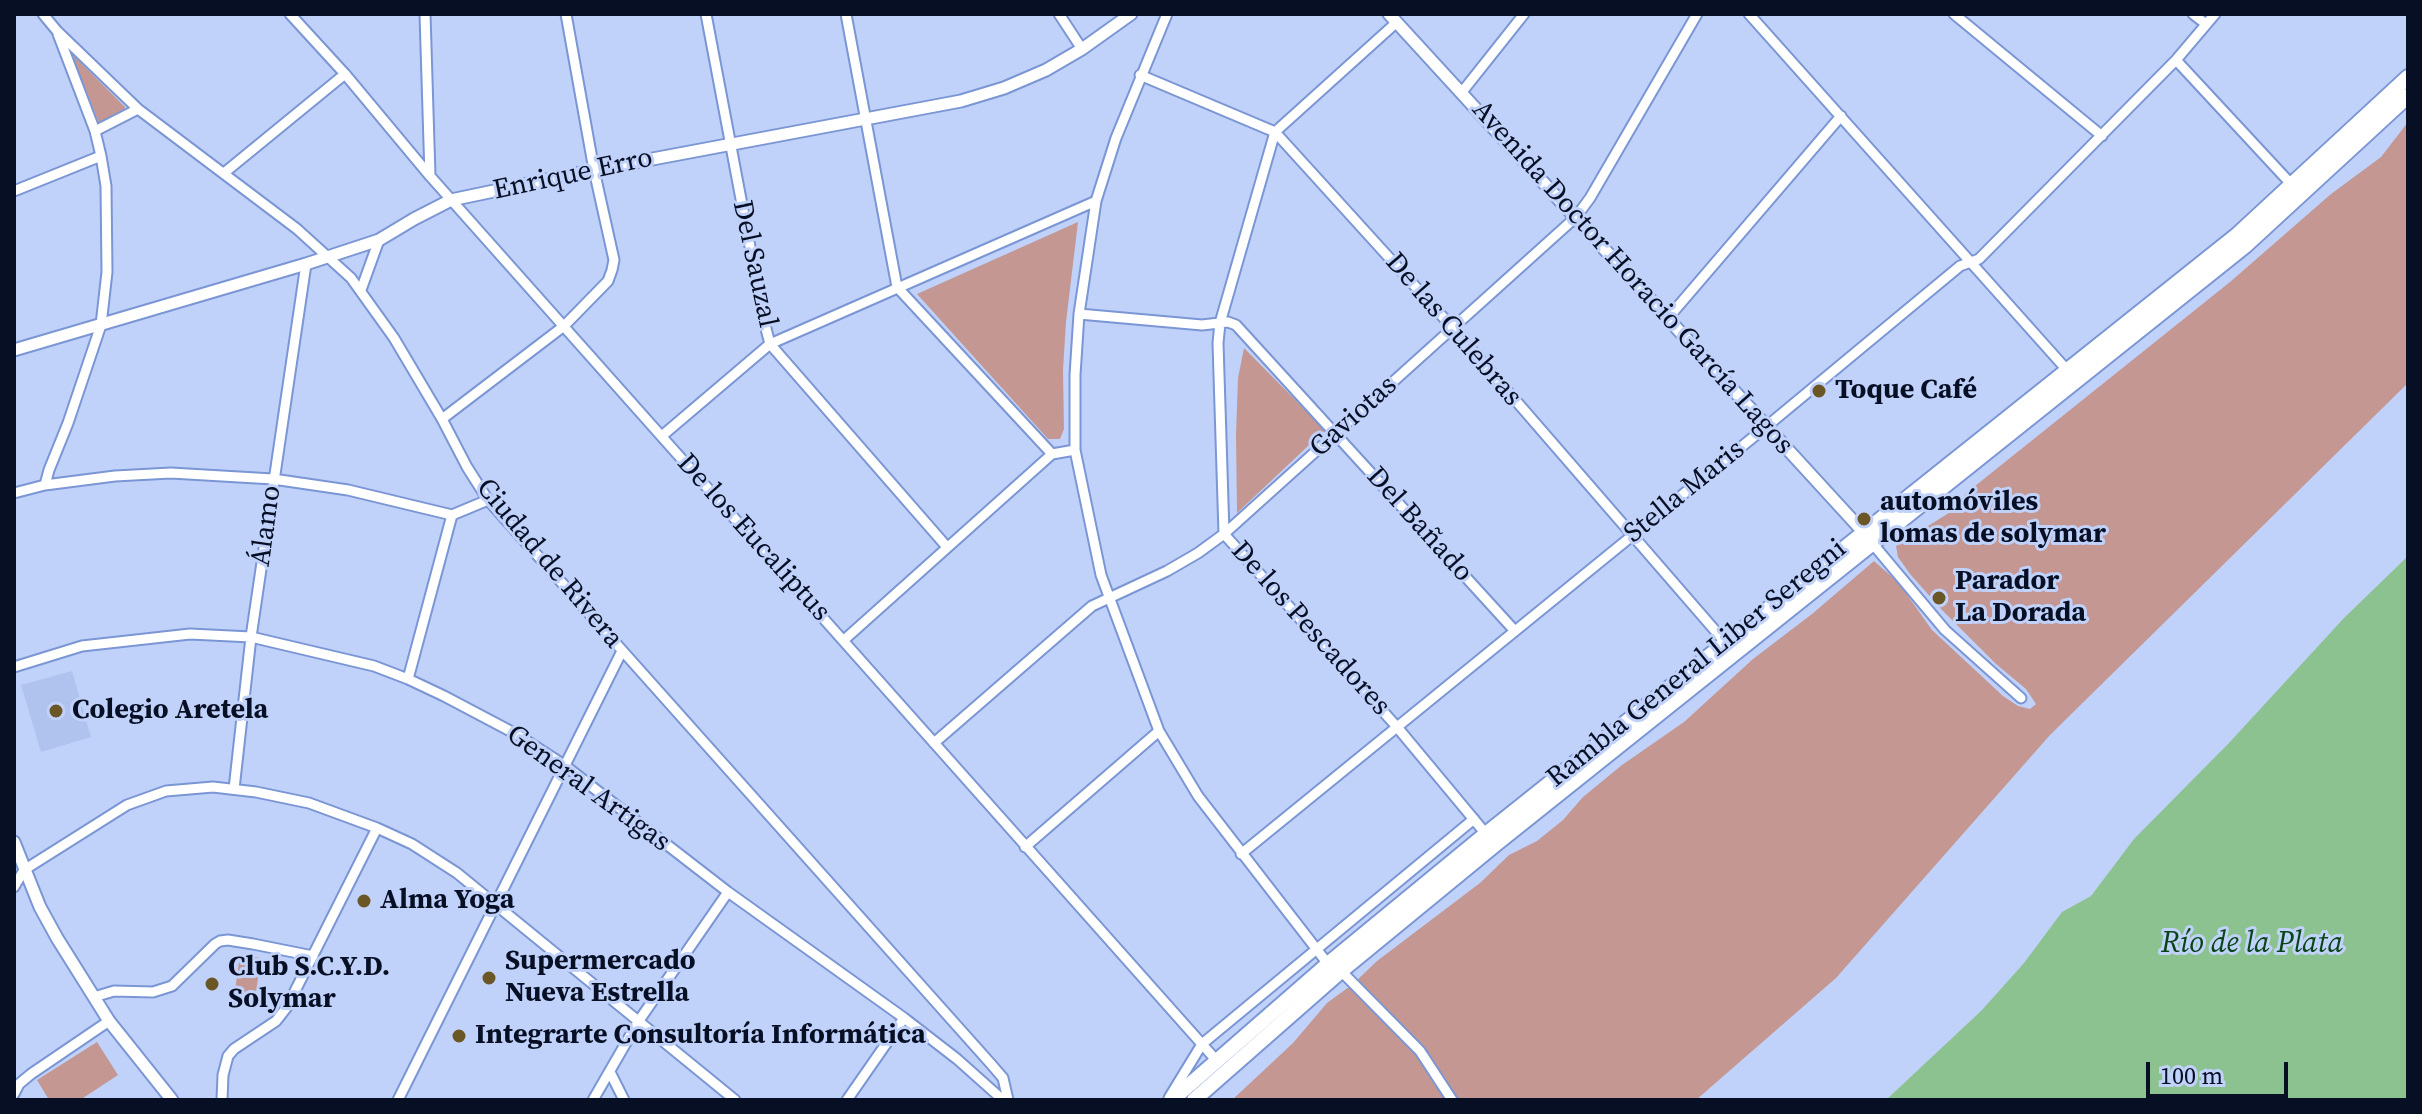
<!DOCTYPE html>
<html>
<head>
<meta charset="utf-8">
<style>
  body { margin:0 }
  #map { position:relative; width:2422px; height:1114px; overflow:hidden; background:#c1d2fa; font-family:"Source Serif 4",serif }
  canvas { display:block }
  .frame { position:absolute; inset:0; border:16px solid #070f25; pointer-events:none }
  .scale { position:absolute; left:2146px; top:1062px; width:142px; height:36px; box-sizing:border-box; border:4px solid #070f25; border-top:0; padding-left:10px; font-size:24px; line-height:28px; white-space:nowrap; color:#070f25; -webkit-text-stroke:6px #c1d2fa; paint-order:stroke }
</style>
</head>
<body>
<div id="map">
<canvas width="2422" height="1114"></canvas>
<div class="frame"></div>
<div class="scale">100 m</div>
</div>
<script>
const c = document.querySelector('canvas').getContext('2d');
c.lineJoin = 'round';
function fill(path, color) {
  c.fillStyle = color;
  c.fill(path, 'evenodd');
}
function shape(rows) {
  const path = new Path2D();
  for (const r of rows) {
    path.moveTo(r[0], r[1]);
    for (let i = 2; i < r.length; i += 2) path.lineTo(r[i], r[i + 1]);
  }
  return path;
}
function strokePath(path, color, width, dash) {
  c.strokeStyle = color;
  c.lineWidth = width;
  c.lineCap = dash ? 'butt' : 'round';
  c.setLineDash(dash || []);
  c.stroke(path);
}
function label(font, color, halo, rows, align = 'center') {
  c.font = font + ' "Source Serif 4",serif';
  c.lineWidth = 6;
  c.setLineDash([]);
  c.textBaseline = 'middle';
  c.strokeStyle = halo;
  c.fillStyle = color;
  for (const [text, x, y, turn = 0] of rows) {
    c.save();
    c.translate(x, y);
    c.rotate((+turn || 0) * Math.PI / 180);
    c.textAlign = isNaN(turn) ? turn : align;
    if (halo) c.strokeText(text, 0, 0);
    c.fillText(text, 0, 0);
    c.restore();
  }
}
fill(shape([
  [72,671,91,737,41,752,21,685]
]), '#b0c2ee');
fill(shape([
  [74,56,125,107,124,111,99,123,73,58],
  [2408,122,2408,383,2050,735,1836,978,1696,1100,1232,1100,1293,1043,1327,1003,1353,984,1377,961,1480,883,1509,855,1537,841,1563,820,1583,797,1622,765,1684,722,1753,659,1812,614,1874,561,1898,582,1932,630,2003,696,2018,706,2030,709,2036,704,2026,689,1996,664,1942,610,1910,574,1898,557,1896,546,1952,511,1965,494,2230,282,2331,194,2381,157],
  [1078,222,1066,322,1063,370,1064,429,1060,439,1048,439,917,294],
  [1244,348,1325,430,1237,513,1236,435,1238,378],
  [240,955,261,958,255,999,234,997],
  [97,1042,118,1075,80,1100,49,1100,37,1080]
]), '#c49792');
fill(shape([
  [2408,556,2408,1100,1886,1100,1982,1010,2024,963,2062,912,2091,896,2134,839,2228,744,2344,618]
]), '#8cc28f');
const minor = shape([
  [43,14,57,31,138,109,297,229,351,278,394,338,442,419,467,467,488,500,991,1064,1003,1078,1008,1100],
  [290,14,345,74,430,176,1217,1061],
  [425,14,430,176],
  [706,14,764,321,770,344,947,547],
  [846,14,897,287,1052,454],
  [1059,14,1082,49],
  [1167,14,1116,138,1096,201,1079,314,1075,375,1075,450,1101,575,1159,731,1198,796,1328,964],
  [1749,14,2067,370],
  [1954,14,2102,136],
  [2193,14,2206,24],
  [1397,22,1275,132,1220,323,1218,343,1224,534,1397,727,1486,834],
  [2176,60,2292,185],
  [1140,75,1275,132,1452,327,1725,642],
  [1462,92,1524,14],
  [95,131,138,109],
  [224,173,345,74],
  [14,191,101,156],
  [361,290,379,240],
  [1079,314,1202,325,1228,322,1236,325,1514,630],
  [1668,318,1841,116],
  [442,419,564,326,608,281,612,270,614,260,594,170,566,14],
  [663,435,770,344,1096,201],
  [45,485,49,470,68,423,101,325,107,272,106,186,101,156,95,131,58,34],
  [14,493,45,485,115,476,171,473,273,479,348,490,452,515,488,500],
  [1872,543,1945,630,2021,698],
  [844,640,1052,454,1075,450],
  [14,667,82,646,190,634,251,637,374,666,408,679,444,696,516,734,564,765,728,892,904,1018,957,1059,1003,1100],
  [408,679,452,515],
  [934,743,1092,606,1167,571,1198,553,1224,534,1576,217,1590,198,1697,14],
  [234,789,251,637,306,264],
  [1025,847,1159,731],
  [1241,854,1767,426,1960,266,1979,259,2176,60,2215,14],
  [14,887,24,870,127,805,166,791,213,787,256,792,309,803,377,828,412,844,457,873,735,1100],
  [1341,971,1420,1051,1452,1100],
  [94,997,114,991,153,992,172,986,215,944,220,941,228,940,253,944,313,956],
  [610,1072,624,1100],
  [14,1094,19,1084,31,1074,109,1021],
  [1169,1098,1202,1044,1474,819],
  [222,1100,223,1075,228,1056,234,1049,276,1021,287,1007,377,828],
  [398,1100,622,651],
  [593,1100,638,1022,728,892],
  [847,1100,904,1018]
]);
const tertiary = shape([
  [1389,14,1867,536],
  [14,350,306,264,379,240,414,219,451,200,594,170,961,101,1004,88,1046,70,1082,49,1131,14],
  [14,842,40,907,57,938,109,1021,172,1100]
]);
const primary = shape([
  [1172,1100,1328,964,1486,834,2237,235,2408,77],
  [1194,1100,1341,971,1497,843,2245,246,2408,96]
]);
strokePath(minor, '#7b96d4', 13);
strokePath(tertiary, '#7b96d4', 15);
strokePath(primary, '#7b96d4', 18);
strokePath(minor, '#fff', 9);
strokePath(tertiary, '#fff', 11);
strokePath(primary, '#fff', 14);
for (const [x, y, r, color] of [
  [1819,391,8,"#6b5625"],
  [1864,519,8,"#6b5625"],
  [1939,598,8,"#6b5625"],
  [56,711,8,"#6b5625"],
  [364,901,8,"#6b5625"],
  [489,978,8,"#6b5625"],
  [212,984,8,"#6b5625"],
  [459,1036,8,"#6b5625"]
]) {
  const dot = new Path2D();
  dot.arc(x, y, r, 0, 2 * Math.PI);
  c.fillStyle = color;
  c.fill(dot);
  strokePath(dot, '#c1d2fa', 3);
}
label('28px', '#070f25', '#c1d2fa', [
  ["Enrique Erro",573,175,-12],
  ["Del Sauzal",754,264,78],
  ["Avenida Doctor Horacio García Lagos",1632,278,48],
  ["De las Culebras",1453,330,49],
  ["Gaviotas",1354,417,-42],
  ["Stella Maris",1685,492,-39],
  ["Del Bañado",1419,525,48],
  ["Álamo",267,526,-82],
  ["De los Eucaliptus",753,538,48],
  ["Ciudad de Rivera",549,564,50],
  ["De los Pescadores",1310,629,48],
  ["Rambla General Liber Seregni",1697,664,-39],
  ["General Artigas",588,789,36]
]);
label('bold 28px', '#070f25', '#c1d2fa', [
  ["Toque Café",1835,391],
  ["automóviles",1880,503],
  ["lomas de solymar",1880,535],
  ["Parador",1955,582],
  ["La Dorada",1955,614],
  ["Colegio Aretela",72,711],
  ["Alma Yoga",380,901],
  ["Supermercado",505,962],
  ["Nueva Estrella",505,994],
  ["Club S.C.Y.D.",228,968],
  ["Solymar",228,1000],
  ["Integrarte Consultoría Informática",475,1036]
], 'left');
label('italic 30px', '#084515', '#c1d2fa', [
  ["Río de la Plata",2252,944]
]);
</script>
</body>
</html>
